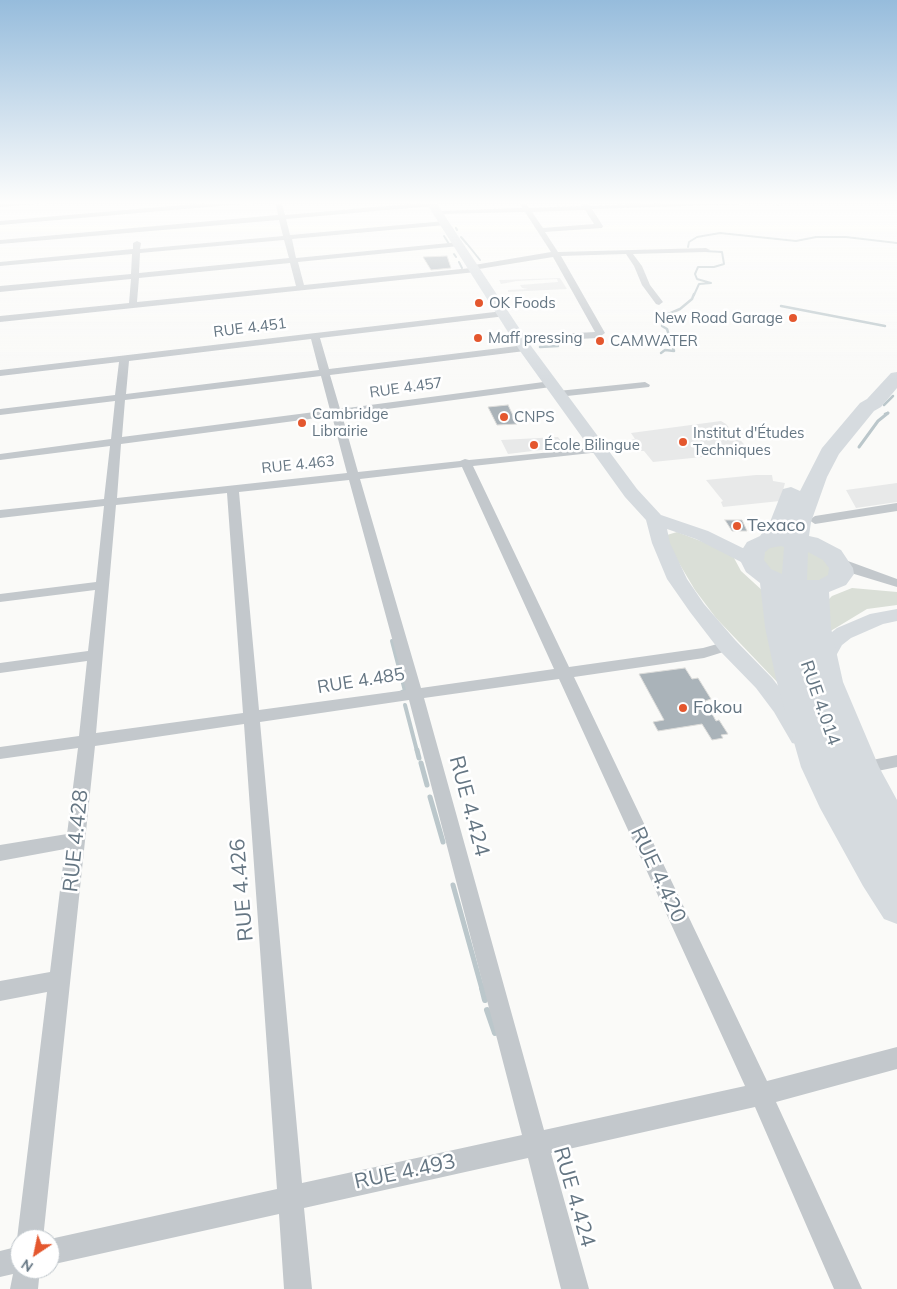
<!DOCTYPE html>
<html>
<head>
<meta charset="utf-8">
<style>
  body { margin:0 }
  #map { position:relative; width:897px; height:1289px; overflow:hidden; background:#fafaf8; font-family:Mulish,sans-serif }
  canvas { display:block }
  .north { position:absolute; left:10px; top:1229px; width:50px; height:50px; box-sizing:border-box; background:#fff; border:1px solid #c1c8cd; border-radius:50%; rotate:214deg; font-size:14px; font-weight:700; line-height:20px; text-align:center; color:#657683 }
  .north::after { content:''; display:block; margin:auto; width:18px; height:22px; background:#e4572e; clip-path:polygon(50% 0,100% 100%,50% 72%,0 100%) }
</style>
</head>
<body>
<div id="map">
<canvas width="897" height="1289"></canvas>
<div class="north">N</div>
</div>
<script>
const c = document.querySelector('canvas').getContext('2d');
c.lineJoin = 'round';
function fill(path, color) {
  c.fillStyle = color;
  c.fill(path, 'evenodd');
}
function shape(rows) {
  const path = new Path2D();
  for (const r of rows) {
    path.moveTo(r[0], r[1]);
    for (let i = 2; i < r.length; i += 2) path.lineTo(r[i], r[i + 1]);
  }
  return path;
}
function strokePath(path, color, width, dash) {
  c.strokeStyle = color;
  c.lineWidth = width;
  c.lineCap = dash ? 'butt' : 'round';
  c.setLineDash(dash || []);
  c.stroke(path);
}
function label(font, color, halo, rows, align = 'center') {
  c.font = font + ' Mulish,sans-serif';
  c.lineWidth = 5;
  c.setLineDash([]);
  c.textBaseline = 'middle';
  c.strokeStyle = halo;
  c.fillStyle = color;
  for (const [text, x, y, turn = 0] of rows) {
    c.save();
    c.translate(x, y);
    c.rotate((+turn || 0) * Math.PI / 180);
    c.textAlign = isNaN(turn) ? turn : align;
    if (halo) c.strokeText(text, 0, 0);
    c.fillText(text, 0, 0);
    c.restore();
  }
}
fill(shape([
  [560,278,567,289,508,292,508,290,528,289,522,288,520,285,558,282,557,279,517,281,501,284,499,280],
  [721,421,726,424,751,452,653,462,644,451,629,451,622,442,635,439,631,433],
  [558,437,565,447,508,454,501,440],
  [756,475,772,475,773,481,785,483,780,501,723,507,721,502,723,501,706,480],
  [897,483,897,502,856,508,846,490]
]), '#e8e9e9');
fill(shape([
  [677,532,719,548,734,558,741,571,764,592,780,685,716,618,695,590,670,548,667,535],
  [791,544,828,560,831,573,826,578,818,581,808,583,774,574,762,562,765,550,771,546],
  [852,588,897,592,897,605,867,609,829,632,827,601,832,596]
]), '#dadfd7');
strokePath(shape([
  [772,201,778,205],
  [456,228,457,230],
  [444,236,449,244],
  [461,237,467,244],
  [817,237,846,237,897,243],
  [468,245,480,260],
  [688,247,689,242,697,237,720,233,796,241,816,237],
  [454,254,456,257],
  [459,262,462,268],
  [694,295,699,284,711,283,697,279,695,274,698,267,714,267,724,264,722,252,704,251]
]), '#bbc7cb', 2);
strokePath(shape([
  [781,306,885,326],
  [540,347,558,346],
  [661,353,665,350,674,351,667,329,662,326,666,315,680,309,692,299,694,294],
  [884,405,893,396],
  [885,414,888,413]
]), '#bbc7cb', 2.5);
strokePath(shape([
  [859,447,878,421,888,413]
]), '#bbc7cb', 3);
strokePath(shape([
  [392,641,405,691,402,692],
  [405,705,417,751]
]), '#bbc7cb', 4);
strokePath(shape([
  [417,750,419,758],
  [421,763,427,785],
  [430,797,443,842],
  [453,885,482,989]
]), '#bbc7cb', 5);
strokePath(shape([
  [482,988,485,1000],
  [487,1010,495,1033]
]), '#bbc7cb', 6);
const building = shape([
  [447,256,451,268,431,270,423,257,447,256],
  [508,405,517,424,497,425,488,407,508,405],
  [725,520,742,520,747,531,732,531,725,520],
  [685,668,692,679,698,678,711,699,705,701,716,721,719,720,728,734,721,735,723,738,712,740,702,724,658,731,653,722,664,720,639,674,685,668]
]);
fill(building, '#aab3b9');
strokePath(building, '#dcdcda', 1);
fill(shape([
  [22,201,50,201,47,203,0,207,0,203,22,201],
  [229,201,256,201,253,203,0,225,0,221,229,201],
  [275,201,281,201,285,215,432,202,435,204,432,206,286,219,290,235,445,221,449,223,445,225,292,239,296,258,459,242,463,244,459,246,298,262,304,285,471,268,471,265,474,265,551,252,525,212,436,214,436,212,438,211,522,208,519,201,525,201,529,208,583,206,580,201,586,201,589,206,712,201,746,202,743,204,592,209,603,226,602,228,545,232,558,252,706,248,710,250,706,252,633,254,642,266,650,285,663,302,659,305,656,304,642,285,634,266,626,254,561,256,605,333,598,338,519,342,514,339,519,336,595,332,553,257,479,269,479,272,476,272,0,322,0,316,129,303,131,279,0,292,0,286,131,274,132,254,0,266,0,262,133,249,133,243,137,241,141,243,140,249,283,236,279,220,0,244,0,240,278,215,275,201],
  [585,210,594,224,543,228,532,212,585,210],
  [284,240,289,258,139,273,140,253,284,240],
  [290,263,296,286,137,302,139,278,290,263],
  [503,311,506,312,506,316,320,338,329,369,525,345,530,348,525,351,330,375,340,409,551,381,556,384,551,387,342,415,358,472,460,461,465,459,469,460,604,447,606,449,604,451,600,452,473,466,569,667,703,648,728,641,733,643,736,646,733,649,704,658,574,677,767,1081,897,1047,897,1069,776,1102,862,1289,834,1289,755,1107,551,1153,589,1289,561,1289,528,1158,304,1208,312,1289,284,1289,279,1214,50,1265,50,1239,277,1189,244,724,95,746,43,1239,20,1239,20,1269,40,1269,38,1289,10,1289,13,1274,0,1277,0,1251,20,1246,17,1239,47,992,0,1001,0,981,50,972,65,849,0,861,0,845,67,834,78,748,0,759,0,747,79,736,87,661,0,673,0,663,88,651,95,590,0,602,0,594,96,582,104,506,0,518,0,510,104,499,110,446,0,460,0,454,111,439,115,401,0,415,0,409,115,395,119,362,0,376,0,370,503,311],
  [311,339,319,370,126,394,129,361,311,339],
  [321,376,330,410,122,437,125,400,321,376],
  [332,416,347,473,117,498,121,444,332,416],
  [462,467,554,669,421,688,360,479,462,467],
  [349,480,406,690,259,710,239,492,349,480],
  [227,493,243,713,96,733,116,505,227,493],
  [559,679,745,1086,544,1130,424,698,559,679],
  [409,700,522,1135,302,1183,260,722,409,700],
  [645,382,650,385,649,387,558,397,553,394,558,391,645,382],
  [897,503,897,511,815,524,809,520,815,516,897,503],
  [837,557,897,579,897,587,851,573,832,564,830,561,837,557],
  [897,755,897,767,863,774,857,773,854,768,857,763,897,755]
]), '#c3c8cc');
fill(shape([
  [425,201,435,201,531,346,637,489,661,515,708,531,759,556,762,560,759,564,752,566,745,564,696,539,667,529,670,543,687,579,704,604,736,641,772,678,790,701,812,737,808,743,800,745,792,743,774,712,756,688,720,651,690,612,667,579,652,543,646,520,625,497,520,351,425,201],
  [897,609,897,621,883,624,851,638,842,645,832,663,824,665,816,663,813,658,827,636,837,628,870,614,897,609]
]), '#d6dbdf');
fill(shape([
  [897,372,897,388,881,407,874,411,839,454,827,477,811,522,809,536,818,538,841,550,853,568,854,574,846,585,829,592,831,628,843,682,879,767,897,800,897,924,884,919,863,886,820,808,801,767,776,679,765,627,760,583,746,572,740,560,740,553,747,542,760,536,770,522,783,489,791,487,800,491,822,448,860,403,867,399,891,373,897,372],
  [781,546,784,547,782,574,771,569,764,560,765,552,770,548,781,546],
  [808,552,823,560,829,568,828,575,819,580,807,580,808,552]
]), '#d6dbdf');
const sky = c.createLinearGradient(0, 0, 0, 382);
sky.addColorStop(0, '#96bcdc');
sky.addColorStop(0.53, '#fdfdfc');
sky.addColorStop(1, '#fdfdfc00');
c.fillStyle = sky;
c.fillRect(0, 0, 897, 382);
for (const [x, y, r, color] of [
  [479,303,5,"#e4572e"],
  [793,318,5,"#e4572e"],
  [478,338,5,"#e4572e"],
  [600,341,5,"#e4572e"],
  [504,417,5,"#e4572e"],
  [302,423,5,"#e4572e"],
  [683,442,5,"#e4572e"],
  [534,445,5,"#e4572e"],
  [737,526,5,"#e4572e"],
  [683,708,5,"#e4572e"]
]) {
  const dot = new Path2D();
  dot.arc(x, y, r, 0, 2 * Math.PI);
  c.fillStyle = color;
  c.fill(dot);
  strokePath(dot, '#fff', 2);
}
label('15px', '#657683', '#fff', [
  ["OK Foods",489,303],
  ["New Road Garage",783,318,"right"],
  ["Maff pressing",488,338],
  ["CAMWATER",610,341],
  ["Cambridge",312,414],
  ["Librairie",312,431],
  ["CNPS",514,417],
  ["Institut d'Études",693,433],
  ["Techniques",693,450],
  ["École Bilingue",544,445]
], 'left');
label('15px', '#657683', '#fff', [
  ["RUE 4.451",250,328,-7],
  ["RUE 4.457",406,388,-8],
  ["RUE 4.463",298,465,-6]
]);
label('18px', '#657683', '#fff', [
  ["Texaco",747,526],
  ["Fokou",693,708]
], 'left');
label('18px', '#657683', '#fff', [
  ["RUE 4.485",361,681,-9],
  ["RUE 4.014",820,703,71]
]);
label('21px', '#657683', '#fff', [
  ["RUE 4.424",469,806,75],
  ["RUE 4.428",76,841,-84],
  ["RUE 4.420",658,875,65],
  ["RUE 4.426",242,890,-95],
  ["RUE 4.493",405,1172,-12],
  ["RUE 4.424",574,1197,74]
]);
</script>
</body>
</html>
